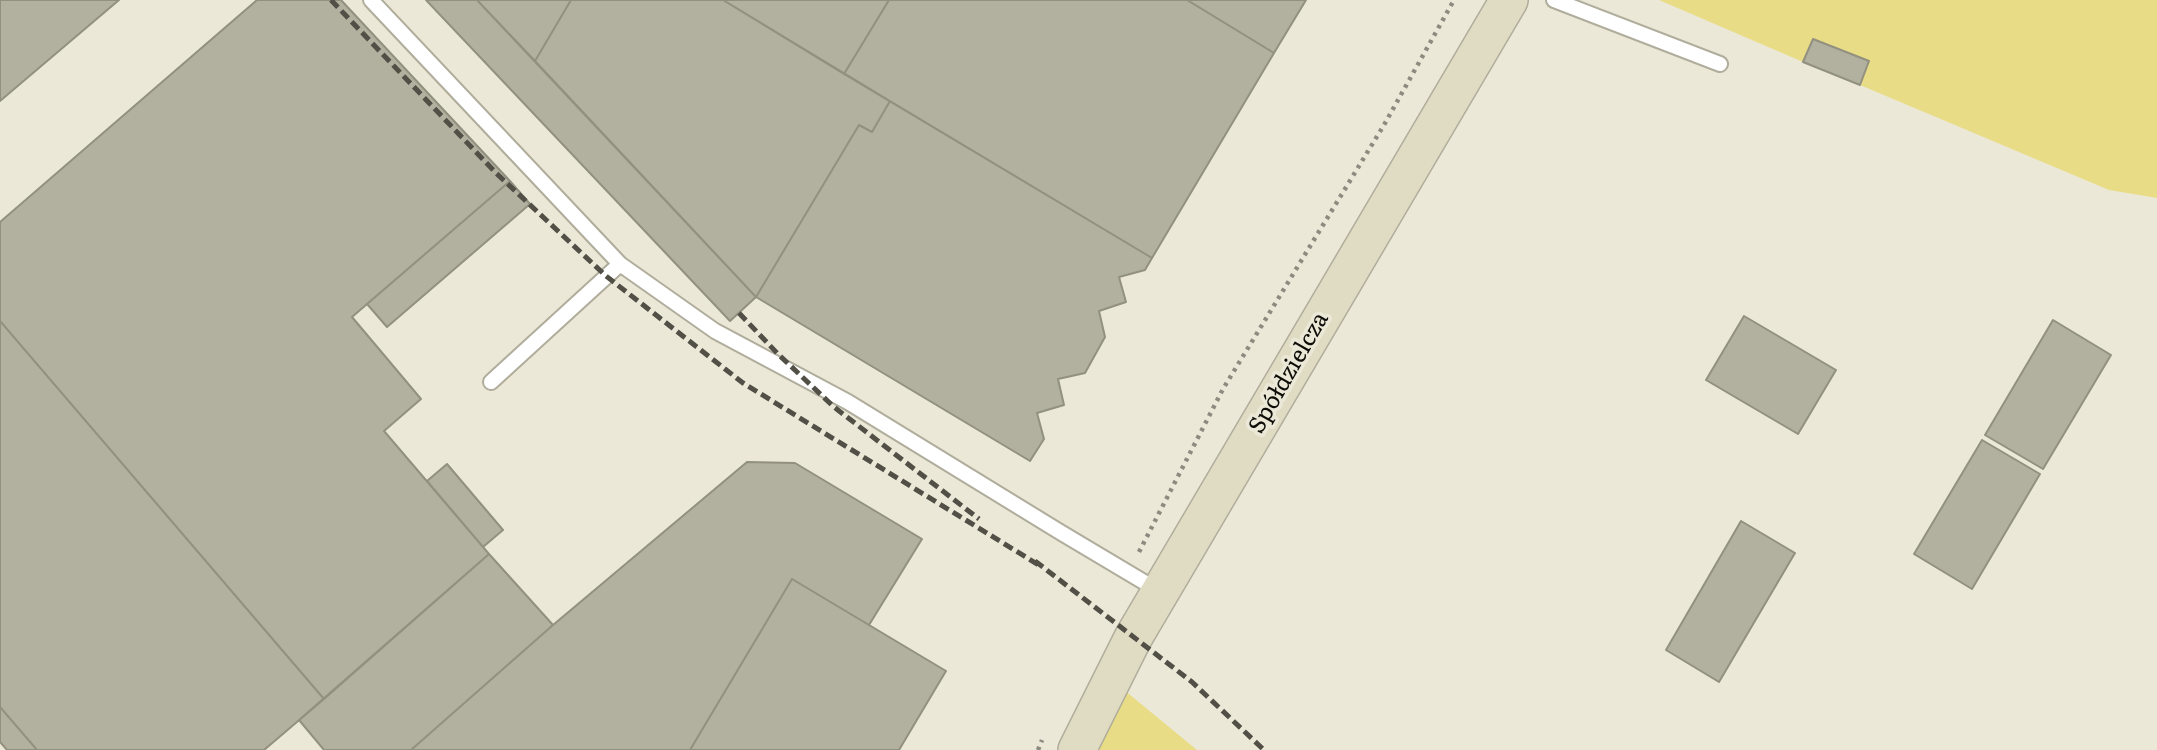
<!DOCTYPE html>
<html>
<head>
<meta charset="utf-8">
<style>
  body { margin:0 }
  canvas { display:block; background:#ebe8d7 }
</style>
</head>
<body>
<canvas width="2157" height="750"></canvas>
<script>
const c = document.querySelector('canvas').getContext('2d');
c.lineJoin = 'round';
function fill(path, color) {
  c.fillStyle = color;
  c.fill(path, 'evenodd');
}
function shape(rows) {
  const path = new Path2D();
  for (const r of rows) {
    path.moveTo(r[0], r[1]);
    for (let i = 2; i < r.length; i += 2) path.lineTo(r[i], r[i + 1]);
  }
  return path;
}
function strokePath(path, color, width, dash) {
  c.strokeStyle = color;
  c.lineWidth = width;
  c.lineCap = dash ? 'butt' : 'round';
  c.setLineDash(dash || []);
  c.stroke(path);
}
function label(font, color, halo, rows, align = 'center') {
  c.font = font + ' Literata,serif';
  c.lineWidth = 7;
  c.setLineDash([]);
  c.textBaseline = 'middle';
  c.strokeStyle = halo;
  c.fillStyle = color;
  for (const [text, x, y, turn = 0] of rows) {
    c.save();
    c.translate(x, y);
    c.rotate((+turn || 0) * Math.PI / 180);
    c.textAlign = isNaN(turn) ? turn : align;
    if (halo) c.strokeText(text, 0, 0);
    c.fillText(text, 0, 0);
    c.restore();
  }
}
fill(shape([
  [1659,0,2157,0,2157,198,2109,190,1860,85,1869,61,1814,39,1803,62],
  [1112,680,1197,750,1077,750]
]), '#e9dc87');
const building = shape([
  [0,0,119,0,0,101,0,0],
  [257,0,341,0,510,181,352,317,421,399,384,431,489,554,324,699,0,321,0,222,257,0],
  [426,0,477,0,756,297,730,321,426,0],
  [477,0,571,0,535,61,477,0],
  [571,0,723,0,890,101,872,132,859,125,756,297,535,61,571,0],
  [723,0,889,0,844,74,723,0],
  [889,0,1187,0,1274,53,1152,258,844,74,889,0],
  [1187,0,1306,0,1274,53,1187,0],
  [1813,39,1869,61,1860,85,1803,62,1813,39],
  [890,101,1152,258,1145,270,1119,277,1126,302,1099,311,1105,337,1085,373,1058,379,1064,405,1037,413,1044,439,1030,461,756,297,859,125,872,132,890,101],
  [510,181,530,204,387,327,367,304,510,181],
  [1744,316,1836,370,1798,434,1706,380,1744,316],
  [2053,320,2111,355,2043,469,1985,435,2053,320],
  [0,321,324,699,264,750,37,750,0,707,0,321],
  [1982,440,2040,474,1972,589,1914,554,1982,440],
  [747,462,795,463,922,539,869,625,792,579,690,750,411,750,553,625,747,462],
  [447,464,503,530,483,547,427,481,447,464],
  [1741,521,1795,553,1719,682,1666,650,1741,521],
  [489,554,553,625,411,750,324,750,299,720,489,554],
  [792,579,946,671,899,750,690,750,792,579],
  [0,707,37,750,7,750,0,742,0,707]
]);
fill(building, '#b2b09f');
strokePath(building, '#92907f', 2);
const lane = shape([
  [371,0,620,264,715,331,848,402,1060,532,1159,591],
  [1554,0,1720,64],
  [491,382,620,264]
]);
const secondary = shape([
  [1077,750,1133,638,1509,0]
]);
strokePath(lane, '#b0ad9c', 18);
strokePath(secondary, '#b0ad9c', 40);
strokePath(shape([
  [1139,552,1223,389,1384,125,1454,0],
  [1038,750,1042,740]
]), '#8d8b7f', 4.5, [3.5, 5]);
strokePath(lane, '#fff', 14);
strokePath(secondary, '#e0dcc3', 37);
strokePath(shape([
  [331,0,496,173,606,276,743,383,1042,567],
  [739,313,778,354,834,407,979,519],
  [1035,561,1192,682,1264,750]
]), '#514f46', 5, [10, 5]);
label('23px', '#0e0d08', '#ebe8d7', [
  ["Spółdzielcza",1289,373,-60]
]);
</script>
</body>
</html>
